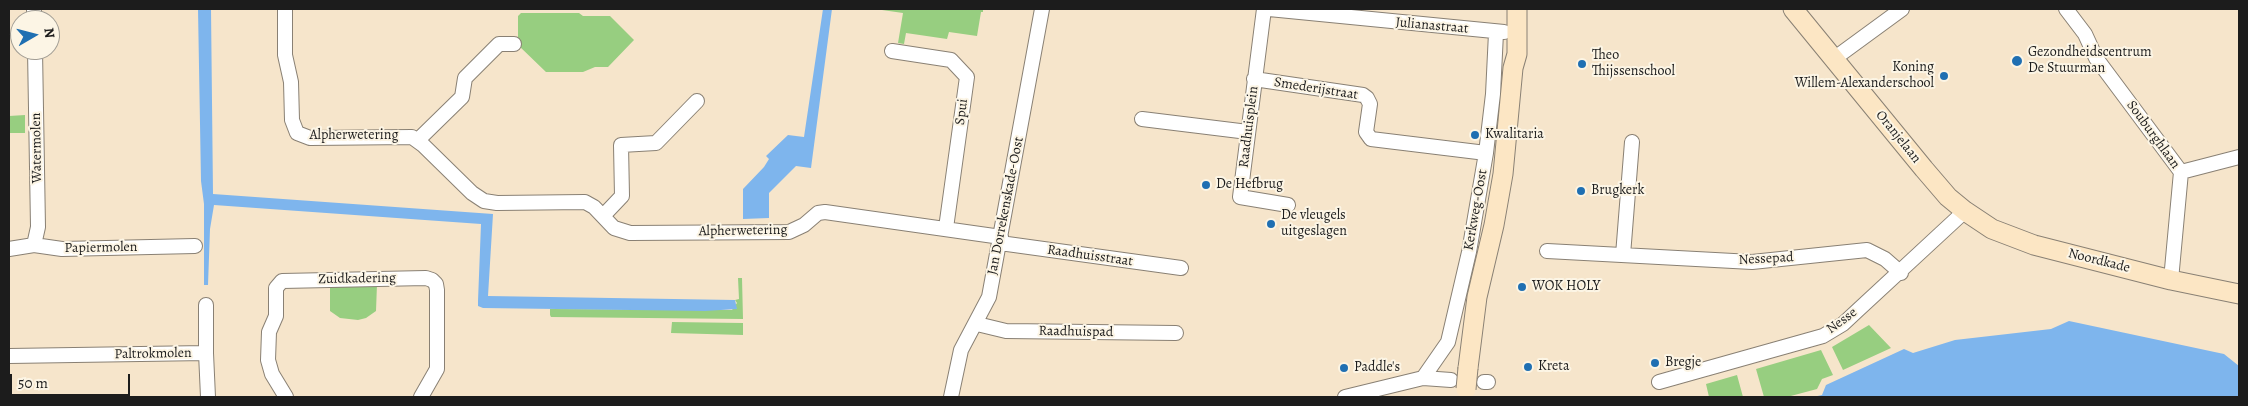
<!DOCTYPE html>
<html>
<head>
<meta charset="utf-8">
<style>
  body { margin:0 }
  #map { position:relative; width:2248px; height:406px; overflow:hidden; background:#f6e5cb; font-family:Alegreya,serif }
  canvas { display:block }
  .frame { position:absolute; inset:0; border:10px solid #1c1c1c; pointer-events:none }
  .north { position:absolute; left:10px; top:10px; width:50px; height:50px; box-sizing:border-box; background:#fcf5e5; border:1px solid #a29e95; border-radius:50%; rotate:82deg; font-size:14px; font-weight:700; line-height:20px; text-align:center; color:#1c1c1c }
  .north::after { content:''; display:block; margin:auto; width:18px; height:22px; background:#1f6fb2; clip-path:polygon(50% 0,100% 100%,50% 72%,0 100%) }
  .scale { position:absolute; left:10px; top:374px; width:120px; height:22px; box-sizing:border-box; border:2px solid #1c1c1c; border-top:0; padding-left:6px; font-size:15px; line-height:18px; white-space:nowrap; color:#1c1c1c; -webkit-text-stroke:4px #fcf5e5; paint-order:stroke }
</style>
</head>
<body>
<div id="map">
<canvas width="2248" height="406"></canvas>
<div class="frame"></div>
<div class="north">N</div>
<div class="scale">50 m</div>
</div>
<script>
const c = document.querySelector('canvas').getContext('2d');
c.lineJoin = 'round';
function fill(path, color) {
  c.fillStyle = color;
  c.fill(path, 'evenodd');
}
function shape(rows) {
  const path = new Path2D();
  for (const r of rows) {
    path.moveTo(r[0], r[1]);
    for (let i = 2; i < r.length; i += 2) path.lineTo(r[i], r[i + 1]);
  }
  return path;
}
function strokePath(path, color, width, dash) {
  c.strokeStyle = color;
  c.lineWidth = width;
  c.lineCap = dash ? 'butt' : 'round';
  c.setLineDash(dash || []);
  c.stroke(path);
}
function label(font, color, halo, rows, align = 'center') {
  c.font = font + ' Alegreya,serif';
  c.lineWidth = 4;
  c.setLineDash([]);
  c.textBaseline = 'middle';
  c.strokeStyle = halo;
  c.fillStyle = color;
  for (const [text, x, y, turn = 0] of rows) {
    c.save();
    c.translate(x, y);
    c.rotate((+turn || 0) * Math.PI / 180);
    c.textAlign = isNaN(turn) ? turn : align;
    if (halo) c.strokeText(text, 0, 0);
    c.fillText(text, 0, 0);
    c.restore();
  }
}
fill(shape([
  [875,9,983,9,983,12,981,12,977,36,949,32,947,39,906,33,904,44,898,43,903,13],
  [521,13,579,13,583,16,610,16,634,40,608,67,595,67,583,72,546,72,518,45,518,16],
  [25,115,25,133,9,133,9,116],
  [738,278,742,278,743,319,551,317,550,315,550,309,732,310,737,303,735,300,739,299],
  [330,284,377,284,376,311,366,318,358,320,340,318,330,311],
  [672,322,743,323,743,335,671,333],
  [1869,325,1891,348,1843,370,1832,347],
  [1821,350,1833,375,1822,379,1817,389,1787,397,1764,397,1756,369],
  [1737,375,1743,397,1709,397,1706,384]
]), '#97ce80');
fill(shape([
  [198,9,211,9,213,194,493,214,488,296,735,300,737,309,705,311,483,308,478,306,478,301,481,224,214,205,210,229,208,285,204,285,204,204,201,181],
  [823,9,832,9,811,168,796,166,769,193,769,218,743,219,743,189,764,167,769,159,766,156,788,135,804,137],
  [2069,321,2224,354,2239,366,2239,397,1813,397,1822,395,1826,385,1904,349,1913,353,1955,340,2051,329]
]), '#7eb5ed');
const street = shape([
  [34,9,34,20],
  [285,9,285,55,291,82,292,120,297,133,310,138,412,137,423,145,472,193,484,201,497,203,585,202,594,207,614,228,630,233,789,232,804,225,818,213,825,212,1001,237],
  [1264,9,1240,197,1288,205],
  [1269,9,1504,32],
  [2066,9,2085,34,2096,58,2181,172,2171,280],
  [892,51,951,60,967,77,946,228],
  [1835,58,1902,9],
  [1254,79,1363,95,1367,98,1370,104,1366,132,1371,139,1486,153],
  [1142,119,1248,132],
  [418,140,462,97,465,78,499,44,514,44],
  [2181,172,2239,157],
  [603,216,622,196,621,145,656,143,697,101],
  [1000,243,1181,268],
  [34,245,38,227,35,50],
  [9,249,34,245,62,249,195,246],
  [1547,251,1752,262,1867,250,1885,259,1901,273],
  [1623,255,1632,142],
  [206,305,206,353],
  [977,324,1006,331,1176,333],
  [9,356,206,353,208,397],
  [1423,378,1448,342,1469,252,1486,153,1493,94,1496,33],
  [1484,382,1488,382],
  [1659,382,1823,336,1843,324,1858,310,1965,211],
  [286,397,272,374,268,360,269,332,276,316,276,288,282,281,426,278,432,280,436,284,437,290,437,369,421,397],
  [951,397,961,350,989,297,1042,9],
  [1345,397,1423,378,1451,380]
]);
const secondary = shape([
  [1793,9,1924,169,1948,197,1965,211,1992,229,2034,245,2171,280,2239,294],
  [1468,368,1477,297,1494,225,1503,174,1513,68,1517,54,1517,9]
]);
strokePath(street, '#898074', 16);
strokePath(secondary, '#898074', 21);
strokePath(street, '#fff', 14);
strokePath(secondary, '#fce6c4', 19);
const secondaryBridge = shape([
  [1466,389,1468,368]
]);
strokePath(secondaryBridge, '#898074', 21, []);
strokePath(secondaryBridge, '#fce6c4', 19);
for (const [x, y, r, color] of [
  [2017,61,6,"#1f6fb2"],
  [1582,64,5,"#1f6fb2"],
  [1944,76,5,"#1f6fb2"],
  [1475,135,5,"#1f6fb2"],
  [1206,185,5,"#1f6fb2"],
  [1581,191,5,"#1f6fb2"],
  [1271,224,5,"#1f6fb2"],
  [1522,287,5,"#1f6fb2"],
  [1655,363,5,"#1f6fb2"],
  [1528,367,5,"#1f6fb2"],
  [1344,368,5,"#1f6fb2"]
]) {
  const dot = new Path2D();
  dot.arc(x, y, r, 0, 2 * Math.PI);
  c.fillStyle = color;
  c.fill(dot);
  strokePath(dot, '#fcf5e5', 2);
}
label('14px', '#1c1c1c', '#fcf5e5', [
  ["Julianastraat",1432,26,5],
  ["Smederijstraat",1316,89,9],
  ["Spui",962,112,-83],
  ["Raadhuisplein",1249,127,-83],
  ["Souburghlaan",2153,135,54],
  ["Alpherwetering",354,136],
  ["Oranjelaan",1898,137,51],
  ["Watermolen",37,148,-91],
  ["Jan Dorrekenskade-Oost",1006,206,-79],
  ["Kerkweg-Oost",1476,210,-80],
  ["Alpherwetering",743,231,-1],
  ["Papiermolen",101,248,-1],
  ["Raadhuisstraat",1090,256,8],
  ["Nessepad",1766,259,-3],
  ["Noordkade",2099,261,14],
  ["Zuidkadering",357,279,-1],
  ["Nesse",1842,321,-36],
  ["Raadhuispad",1076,332,1],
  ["Paltrokmolen",153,354,-1]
]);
label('14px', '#1c1c1c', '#fcf5e5', [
  ["Gezondheidscentrum",2028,53],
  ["De Stuurman",2028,69],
  ["Theo",1592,56],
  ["Thijssenschool",1592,72],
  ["Koning",1934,68,"right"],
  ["Willem-Alexanderschool",1934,84,"right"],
  ["Kwalitaria",1485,135],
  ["De Hefbrug",1216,185],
  ["Brugkerk",1591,191],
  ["De vleugels",1281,216],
  ["uitgeslagen",1281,232],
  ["WOK HOLY",1532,287],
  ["Bregje",1665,363],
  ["Kreta",1538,367],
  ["Paddle's",1354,368]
], 'left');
</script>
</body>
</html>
